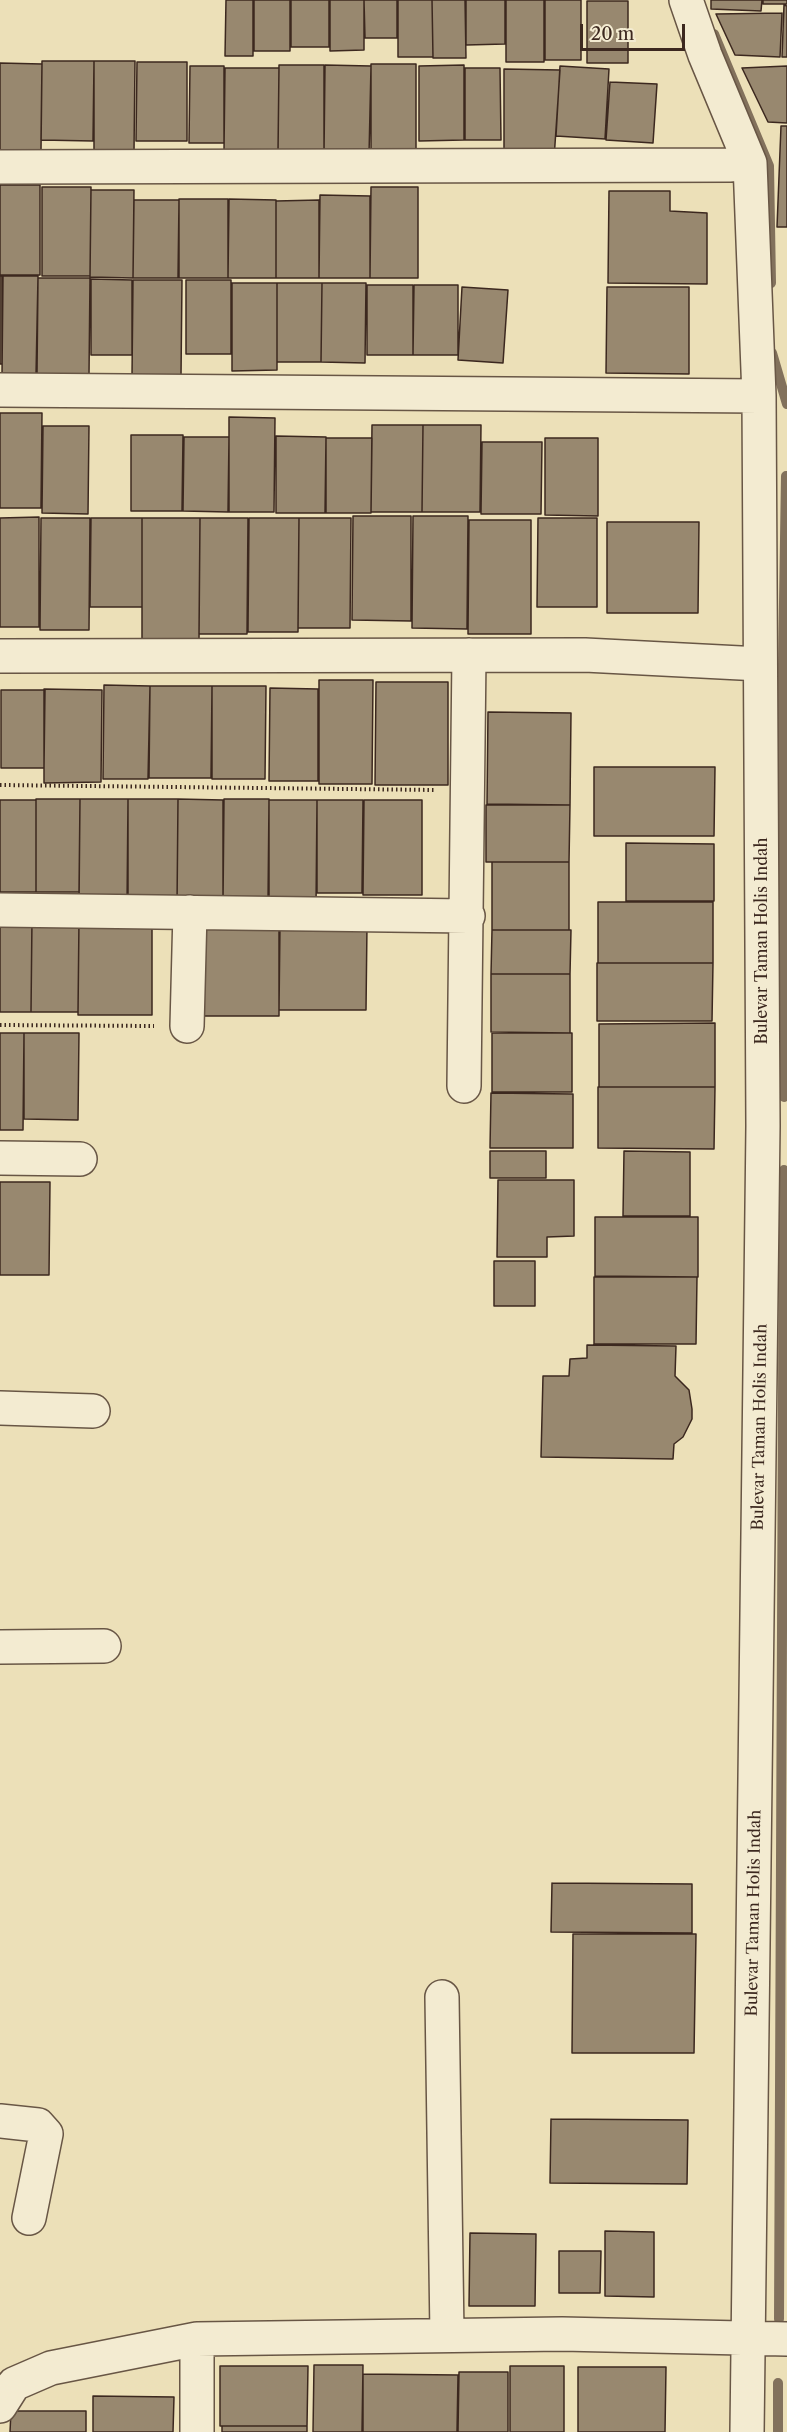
<!DOCTYPE html>
<html>
<head>
<meta charset="utf-8">
<style>
  body { margin:0 }
  #map { position:relative; width:787px; height:2432px; overflow:hidden; background:#ece0b8; font-family:"Libre Caslon Text",serif }
  canvas { display:block }
  .scale { position:absolute; left:580px; top:24px; width:105px; height:27px; box-sizing:border-box; border:3px solid #3c281f; border-top:0; padding-left:8px; font-size:18px; line-height:21px; white-space:nowrap; color:#3c281f; -webkit-text-stroke:4px #f3ebd1; paint-order:stroke }
</style>
</head>
<body>
<div id="map">
<canvas width="787" height="2432"></canvas>
<div class="scale">20 m</div>
</div>
<script>
const c = document.querySelector('canvas').getContext('2d');
c.lineJoin = 'round';
function shape(rows) {
  const path = new Path2D();
  for (const r of rows) {
    path.moveTo(r[0], r[1]);
    for (let i = 2; i < r.length; i += 2) path.lineTo(r[i], r[i + 1]);
  }
  return path;
}
function strokePath(path, color, width, dash) {
  c.strokeStyle = color;
  c.lineWidth = width;
  c.lineCap = dash ? 'butt' : 'round';
  c.setLineDash(dash || []);
  c.stroke(path);
}
function fill(path, color) {
  c.fillStyle = color;
  c.fill(path, 'evenodd');
}
function label(font, color, halo, rows, align = 'center') {
  c.font = font + ' "Libre Caslon Text",serif';
  c.lineWidth = 5;
  c.setLineDash([]);
  c.textBaseline = 'middle';
  c.strokeStyle = halo;
  c.fillStyle = color;
  for (const [text, x, y, turn = 0] of rows) {
    c.save();
    c.translate(x, y);
    c.rotate((+turn || 0) * Math.PI / 180);
    c.textAlign = isNaN(turn) ? turn : align;
    if (halo) c.strokeText(text, 0, 0);
    c.fillText(text, 0, 0);
    c.restore();
  }
}
strokePath(shape([
  [714,34,769,166,771,283],
  [772,353,787,404],
  [784,1097,782,728,786,476],
  [779,2319,784,1170],
  [778,2432,778,2383]
]), '#82715c', 10);
const building = shape([
  [226,0,253,0,253,56,225,56,226,0],
  [254,0,290,0,290,51,254,51,254,0],
  [291,0,329,0,329,47,291,47,291,0],
  [330,0,364,0,364,50,330,51,330,0],
  [364,0,397,0,397,38,365,38,364,0],
  [398,0,432,0,433,57,398,57,398,0],
  [432,0,465,0,466,58,433,58,432,0],
  [466,0,505,0,505,44,466,45,466,0],
  [506,0,544,0,544,62,506,62,506,0],
  [545,0,581,0,581,60,545,60,545,0],
  [711,0,762,0,761,11,711,9,711,0],
  [763,0,787,0,787,4,763,4,763,0],
  [587,1,628,1,628,63,587,63,587,1],
  [784,5,787,6,787,57,782,57,784,5],
  [782,13,780,57,735,55,716,14,782,13],
  [42,61,94,61,93,141,41,140,42,61],
  [94,61,135,61,134,152,94,151,94,61],
  [137,62,187,62,187,141,136,141,137,62],
  [0,63,42,64,41,150,0,150,0,63],
  [371,64,416,64,416,149,371,149,371,64],
  [279,65,324,65,324,155,278,155,279,65],
  [325,65,371,66,369,155,324,155,325,65],
  [464,65,464,140,419,141,419,66,464,65],
  [190,66,224,66,224,143,189,143,190,66],
  [560,66,609,69,605,139,556,136,560,66],
  [787,66,787,123,768,122,742,68,787,66],
  [225,68,279,68,278,151,224,151,225,68],
  [465,68,500,68,501,140,465,140,465,68],
  [504,69,560,70,554,159,504,156,504,69],
  [610,82,657,84,653,143,606,140,610,82],
  [781,126,787,126,787,227,777,227,781,126],
  [0,185,40,185,40,275,0,275,0,185],
  [42,187,91,187,90,276,42,276,42,187],
  [371,187,418,187,418,278,370,278,371,187],
  [91,190,134,190,133,278,90,277,91,190],
  [609,191,670,191,670,211,707,213,707,284,608,283,609,191],
  [320,195,370,196,370,278,319,278,320,195],
  [179,199,228,199,228,278,179,278,179,199],
  [229,199,276,200,276,278,228,278,229,199],
  [134,200,179,200,178,278,133,278,134,200],
  [319,200,319,278,276,278,276,201,319,200],
  [0,276,2,276,2,364,0,364,0,276],
  [3,276,38,276,36,375,2,375,3,276],
  [38,278,90,278,89,375,37,375,38,278],
  [91,279,132,280,132,355,91,355,91,279],
  [133,280,182,280,181,376,132,376,133,280],
  [186,280,231,280,231,354,186,354,186,280],
  [232,283,277,283,277,370,232,371,232,283],
  [277,283,322,283,321,362,277,362,277,283],
  [322,283,366,283,365,363,321,362,322,283],
  [367,285,413,285,413,355,367,355,367,285],
  [414,285,458,285,458,355,413,355,414,285],
  [462,287,508,290,503,363,458,360,462,287],
  [607,287,689,287,689,374,606,373,607,287],
  [0,413,42,413,41,508,0,508,0,413],
  [229,417,275,418,274,512,229,512,229,417],
  [372,425,423,425,422,512,371,512,372,425],
  [423,425,481,425,480,512,422,512,423,425],
  [43,426,89,426,88,514,42,513,43,426],
  [131,435,183,435,182,511,131,511,131,435],
  [276,436,326,437,325,513,276,513,276,436],
  [184,437,229,437,228,512,183,511,184,437],
  [326,438,372,438,371,513,326,513,326,438],
  [545,438,598,438,598,516,545,515,545,438],
  [482,442,542,442,541,514,481,514,482,442],
  [353,516,411,516,411,621,352,620,353,516],
  [413,516,468,516,467,629,412,628,413,516],
  [39,517,39,627,0,627,0,518,39,517],
  [41,518,90,518,89,630,40,630,41,518],
  [91,518,142,518,142,607,90,607,91,518],
  [142,518,200,518,199,639,142,639,142,518],
  [200,518,248,518,247,634,199,634,200,518],
  [249,518,299,518,298,632,248,632,249,518],
  [299,518,351,518,350,628,298,628,299,518],
  [538,518,597,518,597,607,537,607,538,518],
  [469,520,531,520,531,634,468,634,469,520],
  [607,522,699,522,698,613,607,613,607,522],
  [319,680,373,680,372,784,319,784,319,680],
  [376,682,448,682,448,785,375,785,376,682],
  [104,685,150,686,148,779,103,779,104,685],
  [150,686,212,686,211,778,149,778,150,686],
  [212,686,266,686,265,779,212,779,212,686],
  [270,688,318,689,318,781,269,781,270,688],
  [44,689,102,690,101,782,44,783,44,689],
  [1,690,45,690,44,768,1,768,1,690],
  [488,712,571,713,570,805,487,804,488,712],
  [594,767,715,767,714,836,594,836,594,767],
  [36,799,80,799,79,892,36,892,36,799],
  [80,799,128,799,127,905,79,905,80,799],
  [128,799,178,799,177,905,128,905,128,799],
  [178,799,223,800,223,907,177,907,178,799],
  [224,799,269,799,268,903,223,903,224,799],
  [0,800,36,800,36,892,0,892,0,800],
  [269,800,317,800,316,907,269,907,269,800],
  [317,800,363,800,362,893,317,893,317,800],
  [364,800,422,800,422,895,363,895,364,800],
  [486,805,570,805,569,862,486,862,486,805],
  [626,843,714,844,714,901,626,901,626,843],
  [492,862,569,862,569,930,492,930,492,862],
  [598,902,713,902,713,963,598,963,598,902],
  [0,918,32,918,31,1012,0,1012,0,918],
  [32,920,79,920,78,1012,31,1012,32,920],
  [79,920,152,921,152,1015,78,1015,79,920],
  [197,925,279,926,279,1016,197,1016,197,925],
  [280,925,367,925,366,1010,279,1010,280,925],
  [492,930,571,930,570,974,491,974,492,930],
  [597,963,713,963,712,1021,597,1021,597,963],
  [491,974,570,974,570,1033,491,1032,491,974],
  [715,1023,715,1087,599,1087,599,1024,715,1023],
  [0,1033,24,1033,23,1130,0,1130,0,1033],
  [24,1033,79,1033,78,1120,24,1119,24,1033],
  [492,1033,572,1033,572,1092,492,1092,492,1033],
  [598,1087,715,1087,714,1149,598,1148,598,1087],
  [491,1093,573,1094,573,1148,490,1148,491,1093],
  [490,1151,546,1151,546,1178,490,1178,490,1151],
  [624,1151,690,1152,690,1216,623,1216,624,1151],
  [498,1180,574,1180,574,1236,547,1237,547,1257,497,1257,498,1180],
  [0,1182,50,1182,49,1275,0,1275,0,1182],
  [595,1217,698,1217,698,1277,595,1276,595,1217],
  [494,1261,535,1261,535,1306,494,1306,494,1261],
  [594,1277,697,1277,696,1344,594,1344,594,1277],
  [587,1345,676,1346,675,1376,689,1390,692,1409,692,1419,683,1437,674,1444,673,1459,541,1457,543,1376,569,1376,570,1359,587,1358,587,1345],
  [552,1883,692,1884,692,1933,551,1932,552,1883],
  [573,1934,696,1934,694,2053,572,2053,573,1934],
  [551,2119,688,2120,687,2184,550,2183,551,2119],
  [605,2231,654,2232,654,2297,605,2296,605,2231],
  [470,2233,536,2234,535,2306,469,2306,470,2233],
  [559,2251,601,2251,600,2293,559,2293,559,2251],
  [314,2365,363,2365,362,2432,313,2432,314,2365],
  [220,2366,308,2366,307,2426,220,2426,220,2366],
  [510,2366,564,2366,564,2432,510,2432,510,2366],
  [578,2367,666,2367,665,2432,578,2432,578,2367],
  [459,2372,508,2372,508,2432,458,2432,459,2372],
  [363,2374,458,2375,457,2432,363,2432,363,2374],
  [93,2396,174,2397,173,2432,93,2432,93,2396],
  [11,2411,86,2411,86,2432,10,2432,11,2411],
  [222,2426,307,2426,307,2432,222,2432,222,2426]
]);
fill(building, '#98886f');
strokePath(building, '#3c281f', 1.5);
const minor = shape([
  [686,0,705,55,750,163,759,396,763,1126,747,2432],
  [0,167,729,165,750,163],
  [0,390,759,396],
  [0,656,585,655,760,664],
  [0,910,468,916],
  [187,1026,190,912],
  [464,1086,469,655],
  [0,1158,80,1159],
  [0,1408,93,1411],
  [0,1647,104,1646],
  [442,1997,447,2335],
  [0,2121,38,2125,46,2134,29,2218],
  [0,2406,14,2384,51,2368,197,2339,562,2334,787,2339],
  [197,2432,197,2339]
]);
strokePath(minor, '#685645', 36);
strokePath(shape([
  [0,785,435,790],
  [0,1025,154,1026]
]), '#3c281f', 4, [1.5, 3]);
strokePath(minor, '#f3ebd1', 33);
label('16px', '#3c281f', '#f3ebd1', [
  ["Bulevar Taman Holis Indah",762,941,-90],
  ["Bulevar Taman Holis Indah",760,1427,-89],
  ["Bulevar Taman Holis Indah",754,1913,-89]
]);
</script>
</body>
</html>
